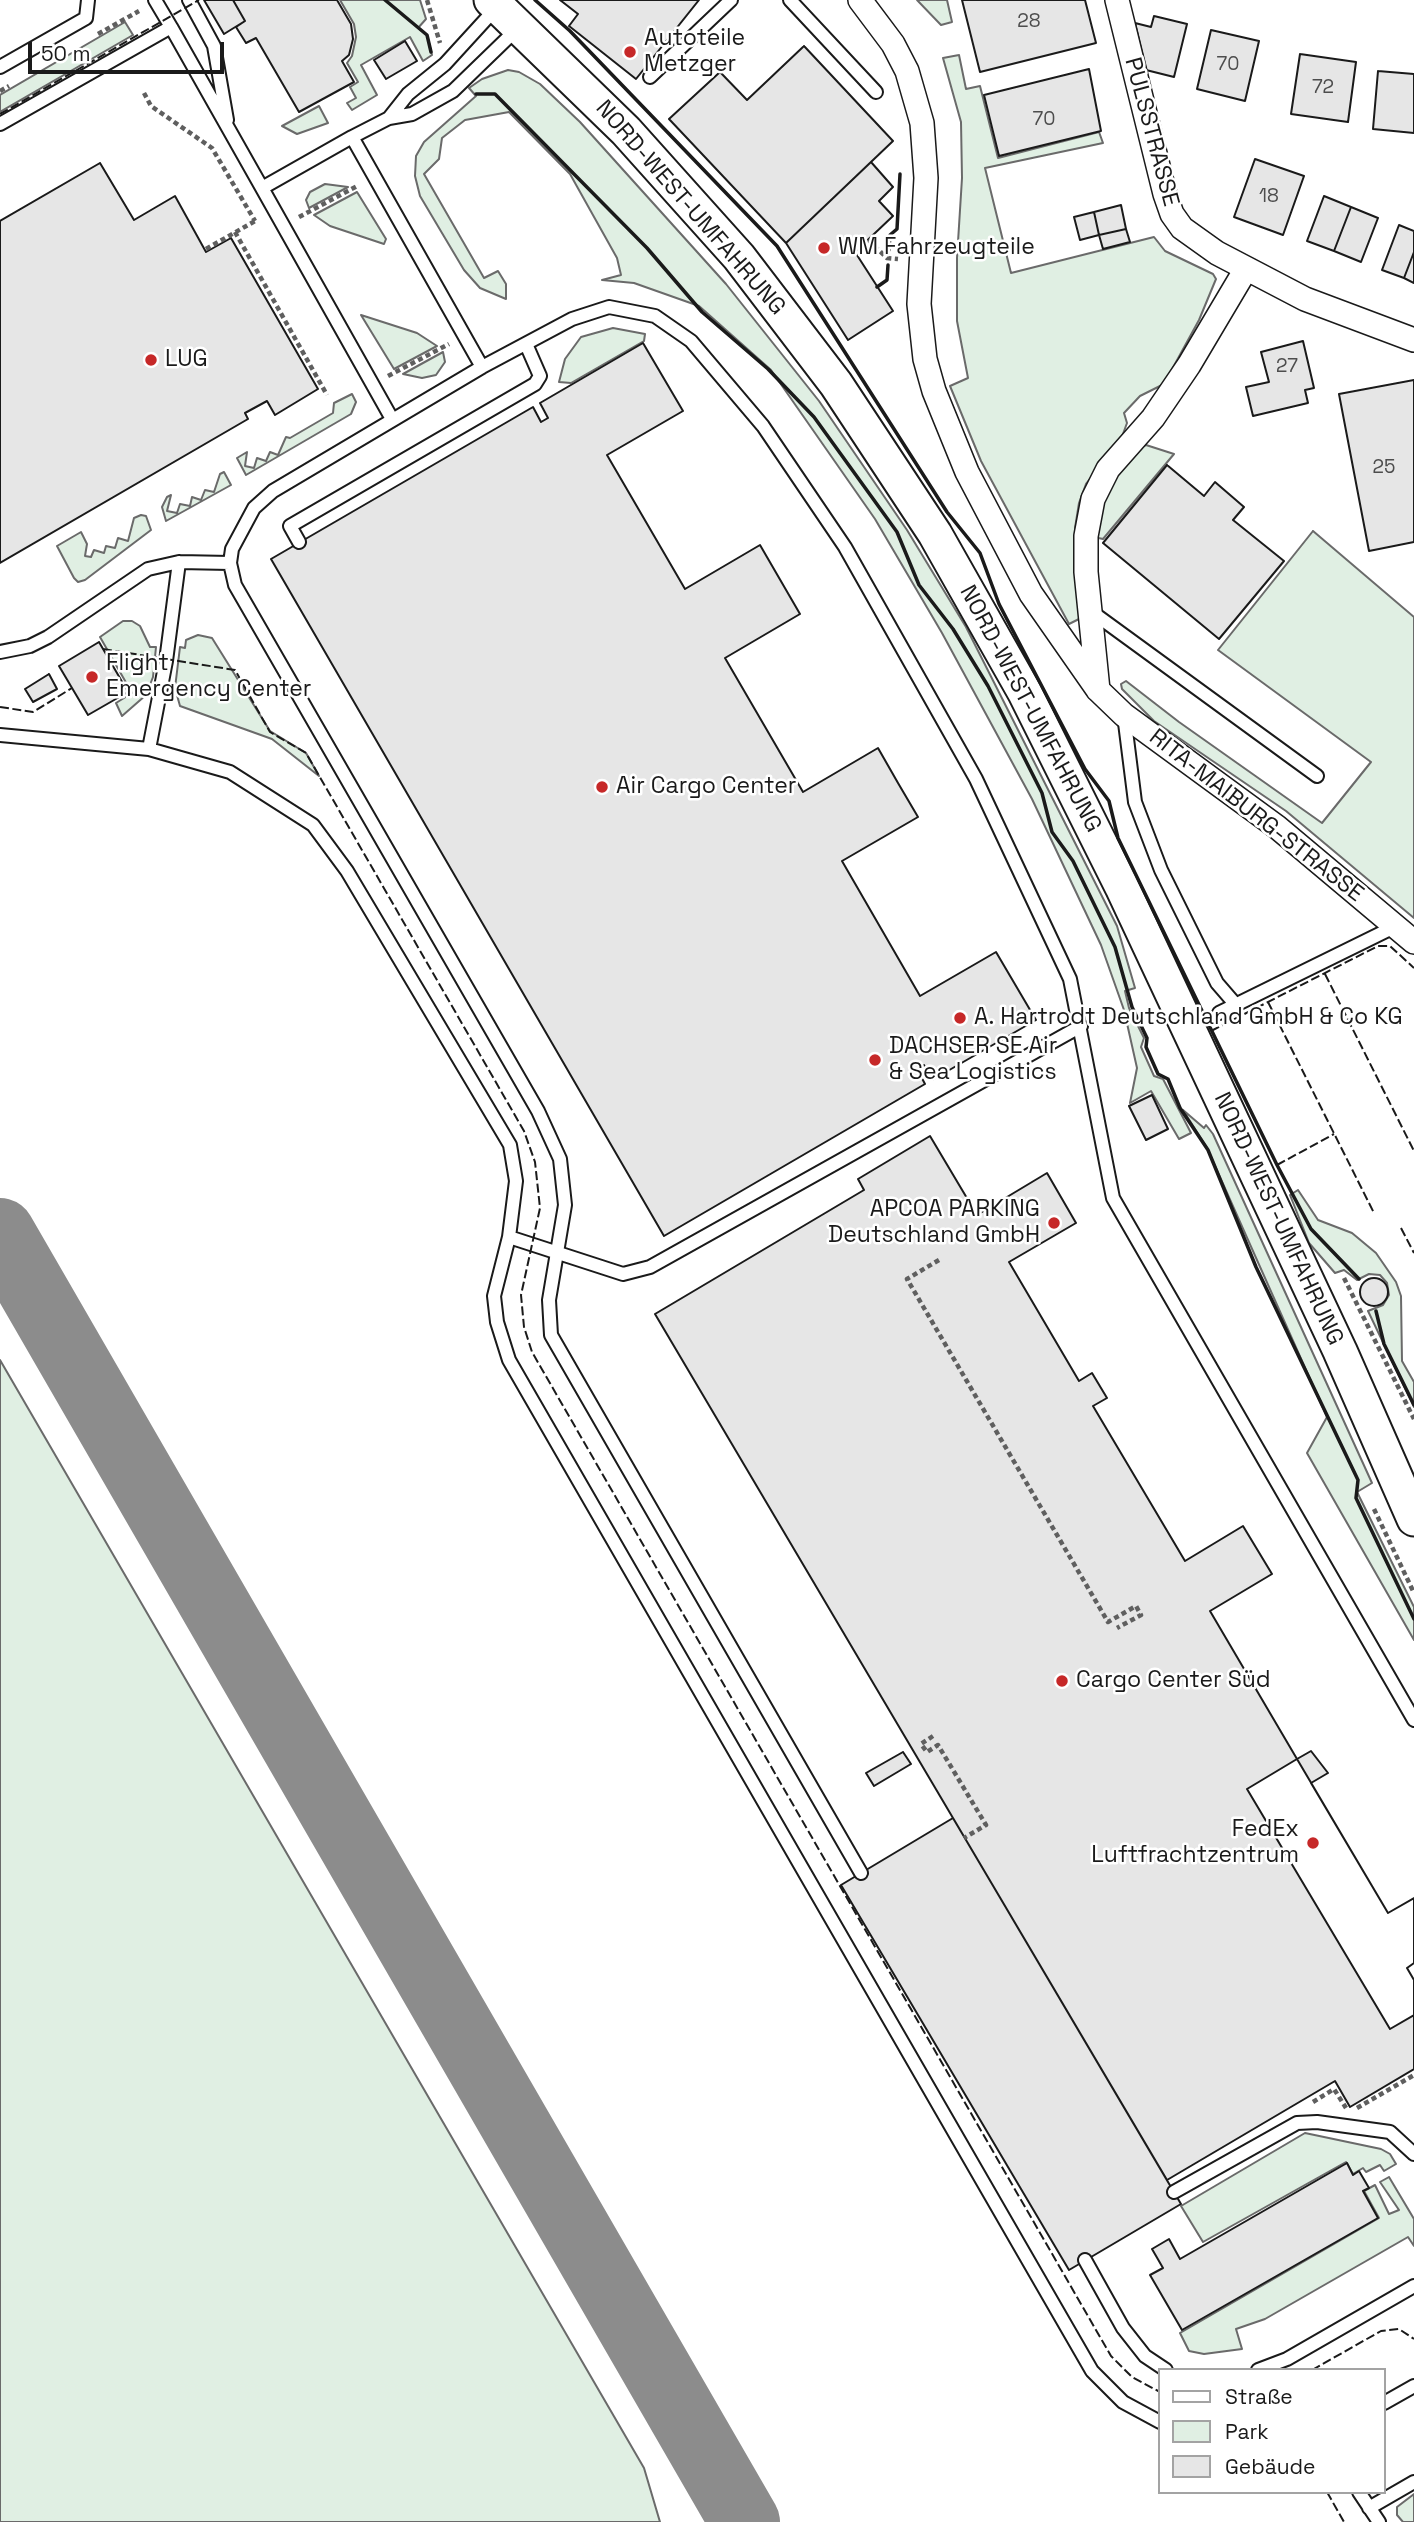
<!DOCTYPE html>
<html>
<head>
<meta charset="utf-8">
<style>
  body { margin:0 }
  #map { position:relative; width:1414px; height:2522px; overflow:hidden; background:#fff; font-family:"Space Grotesk",sans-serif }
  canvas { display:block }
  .legend { position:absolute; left:1158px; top:2368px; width:228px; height:126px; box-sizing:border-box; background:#fff; border:2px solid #a3a3a3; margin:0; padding:9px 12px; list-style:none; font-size:21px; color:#1a1a1a }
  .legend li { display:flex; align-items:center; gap:14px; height:35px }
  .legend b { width:35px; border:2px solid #a3a3a3 }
  .scale { position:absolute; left:28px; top:42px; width:196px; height:32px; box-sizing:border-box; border:4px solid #1a1a1a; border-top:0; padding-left:9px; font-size:21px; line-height:24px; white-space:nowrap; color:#1a1a1a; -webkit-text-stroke:5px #fff; paint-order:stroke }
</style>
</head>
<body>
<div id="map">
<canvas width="1414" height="2522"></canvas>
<ul class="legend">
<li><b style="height:9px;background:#fff"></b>Straße</li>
<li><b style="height:19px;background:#e0efe3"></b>Park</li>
<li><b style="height:19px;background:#e6e6e6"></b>Gebäude</li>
</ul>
<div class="scale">50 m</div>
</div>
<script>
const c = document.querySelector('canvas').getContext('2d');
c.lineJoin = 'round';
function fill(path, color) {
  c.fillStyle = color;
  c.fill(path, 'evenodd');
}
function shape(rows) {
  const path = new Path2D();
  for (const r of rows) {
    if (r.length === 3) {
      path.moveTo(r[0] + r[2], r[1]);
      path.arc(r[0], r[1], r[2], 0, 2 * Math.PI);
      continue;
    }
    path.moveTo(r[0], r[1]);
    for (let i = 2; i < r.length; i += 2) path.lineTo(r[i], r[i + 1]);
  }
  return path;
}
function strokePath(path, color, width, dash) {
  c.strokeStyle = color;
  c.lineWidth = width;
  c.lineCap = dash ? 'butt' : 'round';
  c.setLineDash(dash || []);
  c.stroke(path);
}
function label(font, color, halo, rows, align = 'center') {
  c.font = font + ' "Space Grotesk",sans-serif';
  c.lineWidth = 5;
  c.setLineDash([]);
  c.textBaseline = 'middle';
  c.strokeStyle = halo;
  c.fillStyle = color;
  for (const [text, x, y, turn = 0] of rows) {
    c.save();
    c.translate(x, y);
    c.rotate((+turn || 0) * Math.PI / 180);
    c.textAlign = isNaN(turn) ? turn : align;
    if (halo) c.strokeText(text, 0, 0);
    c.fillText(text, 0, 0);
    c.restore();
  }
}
const green = shape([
  [340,0,420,0,426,19,418,28,427,35,432,55,423,61,410,37,361,65,377,95,352,110,347,103,356,98,350,87,358,82,347,63,352,56,356,37,354,24,340,0],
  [917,0,947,0,952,22,941,25,917,0],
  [125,22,133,35,0,112,0,95,125,22],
  [959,55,966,89,980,86,998,158,1099,132,1103,143,985,168,1011,273,1154,237,1165,251,1213,274,1216,279,1199,320,1170,373,1162,385,1140,396,1124,413,1127,423,1120,442,1086,484,1079,503,1075,528,1083,617,1069,624,981,461,950,386,968,378,957,321,957,258,962,178,961,122,943,58,959,55],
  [508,70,519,72,540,84,580,122,726,284,819,401,907,530,966,627,1117,926,1135,988,1125,991,1129,1008,1144,1038,1141,1047,1154,1076,1163,1079,1191,1133,1179,1139,1151,1091,1130,1103,1137,1068,1124,1010,1101,945,1032,799,942,633,875,519,771,370,699,306,634,283,602,280,621,275,617,258,570,174,509,112,465,120,442,138,439,159,424,174,484,278,498,271,506,284,506,299,480,288,464,270,420,196,415,176,416,156,424,142,476,96,469,88,482,79,508,70],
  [319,106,328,123,297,134,282,126,319,106],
  [325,184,348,187,309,208,306,200,310,192,325,184],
  [357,192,386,239,384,244,330,226,314,215,357,192],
  [361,315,417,333,437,346,394,369,361,315],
  [613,328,645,334,644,341,571,383,559,382,565,359,581,337,613,328],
  [443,352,445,362,436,375,422,378,403,374,443,352],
  [352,394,356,402,351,414,246,475,237,458,247,452,245,466,254,468,257,458,266,461,270,452,278,455,286,437,290,438,333,413,334,403,352,394],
  [1146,445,1174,454,1103,539,1094,537,1096,520,1112,481,1137,449,1146,445],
  [224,472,231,485,166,521,162,507,167,497,171,495,167,511,177,513,180,504,190,506,192,497,201,500,205,490,214,492,220,474,224,472],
  [141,515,146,516,151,530,85,580,78,582,74,578,57,546,81,532,87,544,85,556,91,557,94,550,104,553,106,546,115,548,118,538,128,541,134,518,141,515],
  [1313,531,1414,617,1414,918,1286,811,1154,721,1122,689,1121,684,1126,681,1179,722,1322,823,1371,762,1218,650,1313,531],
  [123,621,132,621,140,626,150,647,156,647,153,677,146,695,122,716,116,703,132,693,100,637,123,621],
  [198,635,212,638,270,731,306,753,319,776,272,739,180,706,175,688,180,647,185,648,186,640,198,635],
  [1183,1110,1204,1128,1206,1125,1213,1134,1372,1483,1357,1492,1414,1607,1414,1640,1307,1453,1327,1417,1207,1148,1183,1110],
  [1298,1190,1318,1220,1352,1233,1376,1253,1396,1282,1401,1296,1402,1361,1414,1382,1414,1407,1368,1311,1383,1305,1389,1295,1387,1283,1380,1275,1369,1274,1357,1280,1344,1270,1335,1273,1309,1243,1290,1195,1298,1190],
  [0,1360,644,2468,660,2522,0,2522,0,1360],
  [1305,2133,1381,2149,1390,2154,1396,2164,1384,2171,1380,2165,1366,2172,1363,2168,1353,2174,1346,2162,1203,2242,1181,2206,1305,2133],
  [1389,2177,1414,2219,1414,2246,1408,2237,1265,2319,1236,2329,1242,2349,1204,2354,1189,2351,1180,2333,1379,2218,1364,2191,1375,2185,1389,2214,1399,2210,1380,2182,1389,2177],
  [1414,2494,1414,2522,1403,2522,1397,2515,1397,2507,1414,2494]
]);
fill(green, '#e0efe3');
strokePath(green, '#6a6a6a', 2);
strokePath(shape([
  [0,1233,745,2522]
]), '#8c8c8c', 70);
const building = shape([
  [204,0,233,0,245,21,224,34,204,0],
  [233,0,337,0,351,24,353,39,349,55,342,61,354,82,299,112,256,38,246,43,236,27,245,21,233,0],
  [560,0,699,0,636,79,569,26,578,14,560,0],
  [962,0,1085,0,1096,43,980,72,962,0],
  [1154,16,1187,24,1174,77,1146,70,1135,23,1151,27,1154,16],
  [1211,30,1259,41,1245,101,1197,89,1211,30],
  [405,41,417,61,386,79,374,60,405,41],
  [804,46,893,141,786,243,669,119,720,72,747,100,804,46],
  [1300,54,1356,62,1348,122,1291,114,1300,54],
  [1089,69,1101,131,999,156,984,95,1089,69],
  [1378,71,1414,74,1414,133,1373,129,1378,71],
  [1255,159,1304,176,1283,235,1234,217,1255,159],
  [871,162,893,187,879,201,893,216,855,252,893,311,848,340,786,243,871,162],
  [100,163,134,220,175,196,206,252,231,238,318,389,275,415,267,401,245,413,248,419,0,563,0,221,100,163],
  [1324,196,1351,207,1334,251,1307,241,1324,196],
  [1121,205,1126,229,1099,235,1094,212,1121,205],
  [1351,207,1378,218,1361,262,1334,251,1351,207],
  [1094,212,1099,235,1080,240,1074,217,1094,212],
  [1399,225,1414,231,1414,252,1404,278,1382,270,1399,225],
  [1126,229,1130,242,1103,249,1099,235,1126,229],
  [1414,252,1414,283,1404,278,1414,252],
  [1303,341,1314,388,1305,390,1308,403,1253,416,1246,387,1269,382,1261,352,1303,341],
  [643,343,683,411,607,455,685,589,760,545,800,614,725,658,803,792,878,748,898,783,918,817,842,861,920,996,996,952,1036,1020,932,1080,924,1065,917,1069,925,1084,664,1236,271,559,533,407,541,422,548,418,540,403,643,343],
  [1414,380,1414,542,1369,551,1339,394,1414,380],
  [1167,465,1204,496,1215,482,1244,507,1233,520,1284,561,1219,639,1103,543,1167,465],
  [99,642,128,692,88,715,59,666,99,642],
  [49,674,57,689,33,702,25,689,49,674],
  [1152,1095,1168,1129,1146,1140,1129,1106,1152,1095],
  [930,1136,977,1215,1047,1173,1076,1223,1009,1262,1079,1381,1092,1373,1107,1398,1093,1406,1185,1561,1243,1526,1272,1574,1210,1611,1297,1759,1311,1751,1328,1773,1311,1783,1388,1913,1414,1898,1414,1963,1407,1968,1414,1980,1414,2069,1350,2107,1335,2081,1167,2180,655,1314,864,1190,858,1179,930,1136],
  [1374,1292,14],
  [903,1752,911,1764,874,1786,866,1773,903,1752],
  [1297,1759,1388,1913,1414,1898,1414,1963,1407,1968,1414,1980,1414,2015,1390,2029,1247,1789,1297,1759],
  [953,1818,1181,2204,1069,2270,841,1885,953,1818],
  [1347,2163,1353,2175,1359,2171,1369,2188,1363,2191,1378,2218,1182,2330,1150,2275,1163,2268,1152,2249,1169,2239,1180,2259,1347,2163]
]);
fill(building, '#e6e6e6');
strokePath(building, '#1a1a1a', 2);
const service = shape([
  [189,0,214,46,227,120],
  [790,0,876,92],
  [171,27,262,188],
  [0,67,86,18,88,0],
  [650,77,731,0],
  [389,118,408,94,445,64,498,6],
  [0,124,171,27,155,0],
  [352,137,482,367,273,491,254,508,232,549,230,563,235,585,538,1111,560,1159,565,1205,549,1300,551,1335,861,1873],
  [482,367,572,319,609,307,655,316,691,341,763,426,845,547,976,779,1070,979,1113,1198,1414,1720],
  [392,419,262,188,352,137,389,118,412,114,453,91,517,29],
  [299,542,290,526,535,384,540,376,526,344],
  [1092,612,1317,776],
  [0,652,30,646,48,637,148,569,179,562,230,563],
  [1124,715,1135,802,1161,870,1217,983,1236,1005],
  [0,735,149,749,230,772,313,825,347,871,510,1145,516,1181,509,1237,494,1296,497,1322,509,1360,1092,2371,1123,2402,1160,2422],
  [149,749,166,661,179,562],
  [1219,1013,1396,926],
  [509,1237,623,1274,650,1267,1081,1026],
  [1174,2192,1297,2123,1317,2122,1390,2132,1414,2154],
  [1085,2260,1123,2328,1145,2356,1166,2370],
  [1258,2370,1287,2359,1414,2286],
  [1384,2403,1414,2386],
  [1359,2492,1379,2522],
  [1369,2508,1414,2482]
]);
const minor = shape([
  [860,0,893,44,907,71,922,123,926,178,919,304,925,359,934,391,967,472,1031,594,1098,690,1124,715,1277,827,1414,942],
  [1117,0,1165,194,1172,214,1182,228,1217,253,1305,299,1414,340],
  [1098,690,1086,572,1086,536,1093,499,1108,469,1153,418,1189,365,1246,269]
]);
const secondary = shape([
  [491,0,626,131,739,257,836,384,935,534,1025,693,1122,887,1340,1351,1414,1519]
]);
strokePath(service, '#1a1a1a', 16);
strokePath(minor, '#1a1a1a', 26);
strokePath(secondary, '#1a1a1a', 37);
strokePath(shape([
  [427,0,440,43],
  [98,34,139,11],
  [0,91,9,86],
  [144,93,151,106,212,148,255,221],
  [299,217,359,185],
  [235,232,327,395],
  [868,240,887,258,898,259],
  [206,249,255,221],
  [388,376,449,344],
  [939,1260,907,1279,1108,1622,1136,1606,1141,1615,1117,1628],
  [1344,1278,1414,1419],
  [1374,1509,1414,1593],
  [933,1736,921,1744,927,1752,938,1745,986,1825,964,1838],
  [1313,2102,1334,2089,1346,2108],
  [1357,2108,1414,2075]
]), '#5f5f5f', 4.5, [5, 3.5]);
strokePath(service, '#fff', 12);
strokePath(minor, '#fff', 23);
strokePath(secondary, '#fff', 33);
strokePath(shape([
  [0,114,199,0],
  [103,649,235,670,270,732,306,753,524,1131,535,1162,540,1208,521,1295,524,1327,532,1352,1111,2356,1132,2377,1160,2392],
  [0,707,33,712,72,688],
  [1325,974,1414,1151],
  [1268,1002,1374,1213],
  [1211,1031,1378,946,1390,946,1414,968],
  [1277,1165,1334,1134],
  [1401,1228,1414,1253],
  [1312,2370,1381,2331,1399,2329,1414,2339],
  [1327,2492,1344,2522]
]), '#1a1a1a', 2, [9, 3.5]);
strokePath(shape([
  [385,0,427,35,431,52],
  [535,0,570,31,777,246,947,512,980,553,999,604,1085,769,1109,801,1118,838,1277,1165,1311,1229,1359,1279],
  [476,94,495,94,647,248,702,312,768,369,814,417,897,532,919,585,953,629,988,686,1042,793,1052,832,1073,861,1115,947,1132,1007,1147,1038,1146,1047,1158,1074,1168,1079,1180,1108,1208,1150,1256,1267,1358,1480,1356,1498,1414,1619],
  [889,250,890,235,897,229,900,174],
  [877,287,887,280,888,265],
  [1376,1311,1384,1344,1414,1405]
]), '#1a1a1a', 3.5);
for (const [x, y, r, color] of [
  [630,52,7,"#c62828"],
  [824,248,7,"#c62828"],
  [151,360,7,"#c62828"],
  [92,677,7,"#c62828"],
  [602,787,7,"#c62828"],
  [960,1018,7,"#c62828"],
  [875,1060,7,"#c62828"],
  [1054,1223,7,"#c62828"],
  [1062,1681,7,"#c62828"],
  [1313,1843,7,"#c62828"]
]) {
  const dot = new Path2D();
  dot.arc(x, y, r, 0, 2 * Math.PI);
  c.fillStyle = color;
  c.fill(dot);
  strokePath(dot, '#fff', 2.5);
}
label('19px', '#4d4d4d', null, [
  ["28",1029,22],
  ["70",1228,65],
  ["72",1323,88],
  ["70",1044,120],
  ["18",1269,197],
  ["27",1287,367],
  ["25",1384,468]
]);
label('23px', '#1a1a1a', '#fff', [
  ["Autoteile",644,39],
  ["Metzger",644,65],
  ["WM Fahrzeugteile",838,248],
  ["LUG",165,360],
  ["Flight",106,664],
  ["Emergency Center",106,690],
  ["Air Cargo Center",616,787],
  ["A. Hartrodt Deutschland GmbH & Co KG",974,1018],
  ["DACHSER SE Air",889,1047],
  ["& Sea Logistics",889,1073],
  ["APCOA PARKING",1040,1210,"right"],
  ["Deutschland GmbH",1040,1236,"right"],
  ["Cargo Center Süd",1076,1681],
  ["FedEx",1299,1830,"right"],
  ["Luftfrachtzentrum",1299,1856,"right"]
], 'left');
label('23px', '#1a1a1a', '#fff', [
  ["PULSSTRASSE",1151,132,75],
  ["NORD-WEST-UMFAHRUNG",690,208,49],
  ["NORD-WEST-UMFAHRUNG",1030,709,62],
  ["RITA-MAIBURG-STRASSE",1256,816,38],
  ["NORD-WEST-UMFAHRUNG",1278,1219,65]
]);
</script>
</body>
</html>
